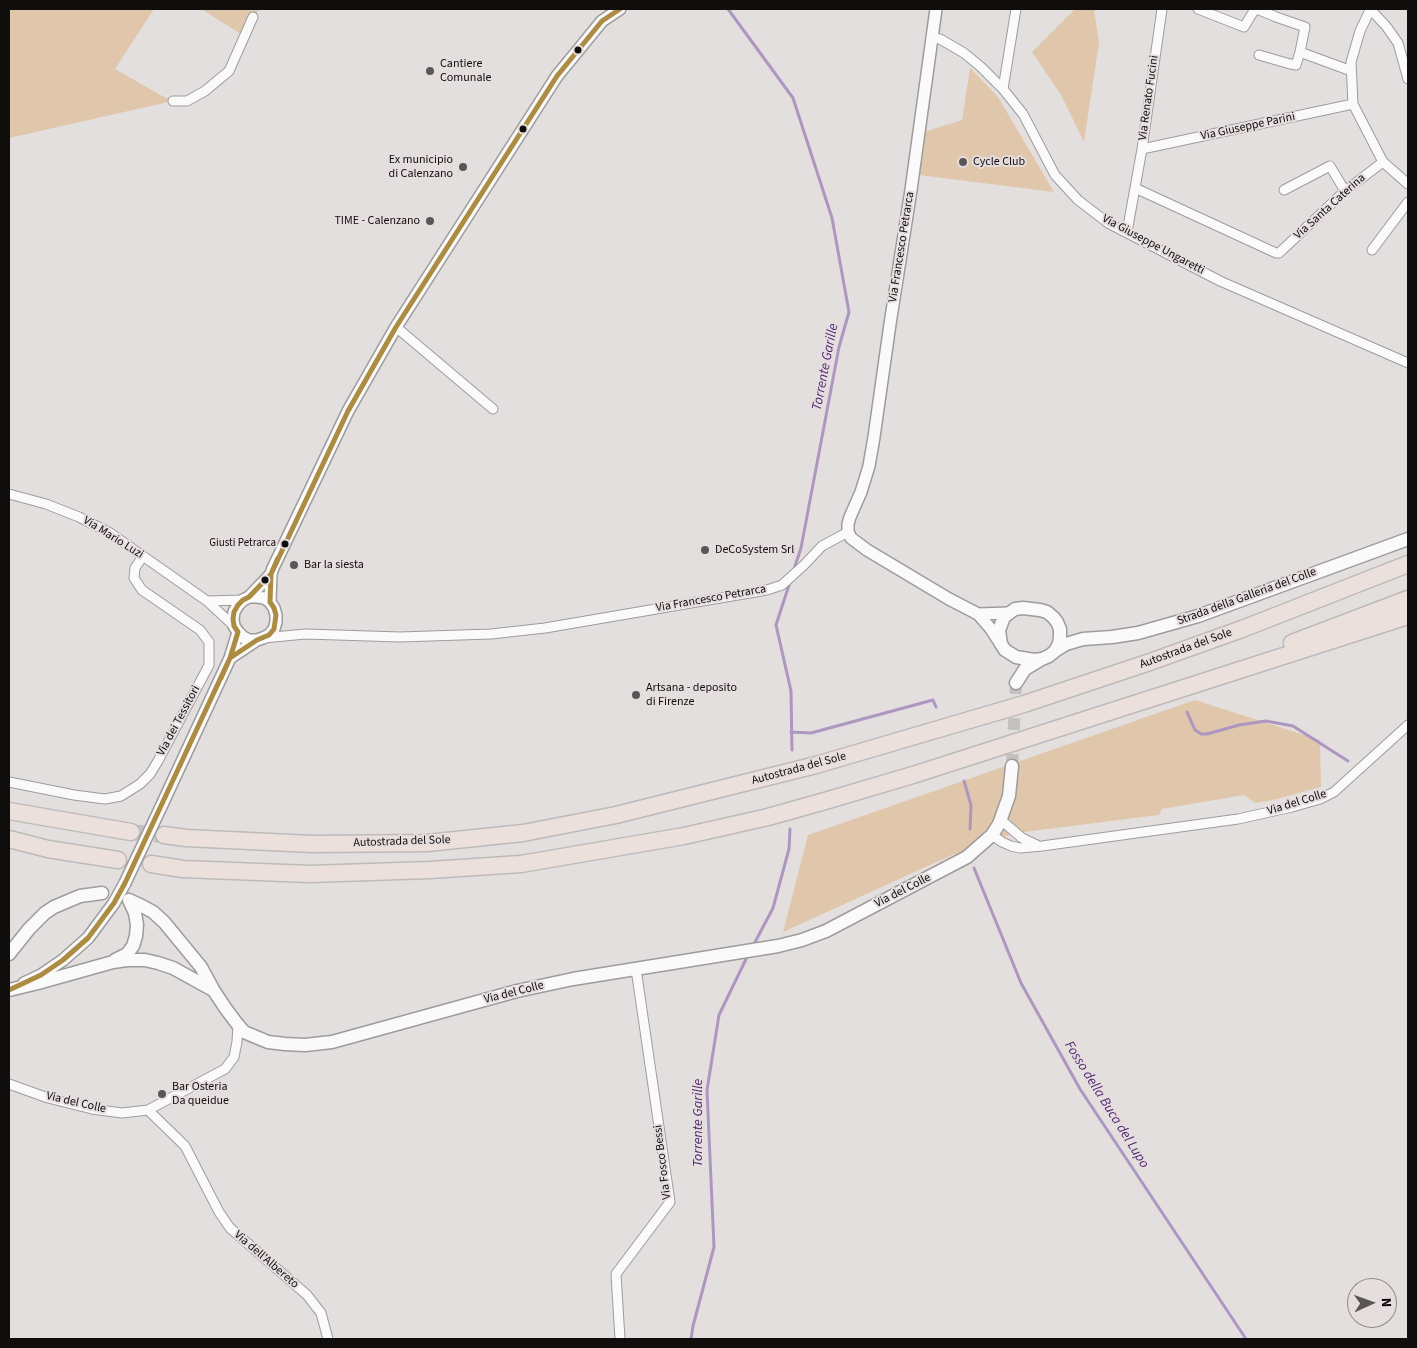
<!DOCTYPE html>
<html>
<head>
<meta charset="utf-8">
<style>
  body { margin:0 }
  #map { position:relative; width:1417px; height:1348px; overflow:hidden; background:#e4dfdf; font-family:"Source Sans 3",sans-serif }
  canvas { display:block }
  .frame { position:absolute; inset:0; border:10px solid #100d0d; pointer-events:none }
  .north { position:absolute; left:1347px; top:1278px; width:50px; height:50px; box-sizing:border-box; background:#e6ddde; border:1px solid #908a8a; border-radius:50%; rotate:88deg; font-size:14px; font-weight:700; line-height:20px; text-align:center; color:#100d0d }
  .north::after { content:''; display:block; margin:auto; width:18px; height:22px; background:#5a5656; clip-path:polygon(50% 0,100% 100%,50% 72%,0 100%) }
</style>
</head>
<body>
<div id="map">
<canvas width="1417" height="1348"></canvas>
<div class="frame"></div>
<div class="north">N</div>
</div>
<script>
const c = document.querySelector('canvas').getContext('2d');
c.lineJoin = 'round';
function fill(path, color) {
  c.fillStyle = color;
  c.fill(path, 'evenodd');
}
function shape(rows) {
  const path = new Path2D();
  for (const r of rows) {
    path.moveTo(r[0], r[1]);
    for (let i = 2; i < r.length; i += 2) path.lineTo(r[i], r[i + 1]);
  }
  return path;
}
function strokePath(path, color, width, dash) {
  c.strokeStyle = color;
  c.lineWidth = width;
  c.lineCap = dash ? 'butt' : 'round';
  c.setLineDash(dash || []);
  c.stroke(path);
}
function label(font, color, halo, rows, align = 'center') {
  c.font = font + ' "Source Sans 3",sans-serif';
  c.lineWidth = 4;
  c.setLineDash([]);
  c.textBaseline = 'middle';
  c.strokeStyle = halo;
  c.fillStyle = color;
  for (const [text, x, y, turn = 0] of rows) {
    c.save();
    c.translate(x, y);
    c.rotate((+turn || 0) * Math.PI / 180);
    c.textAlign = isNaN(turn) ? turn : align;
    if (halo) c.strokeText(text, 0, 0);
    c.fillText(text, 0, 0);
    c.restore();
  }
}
fill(shape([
  [9,9,154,9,115,69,164,97,173,101,9,138],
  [201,9,259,9,248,29,241,34],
  [1075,9,1094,9,1099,43,1084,142,1061,95,1032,52],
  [970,68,998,97,1054,192,919,175,924,132,962,120],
  [1195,700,1320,740,1321,787,1273,800,1255,803,1244,795,1162,809,1159,815,1016,833,952,855,783,932,808,835]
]), '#e0c7ac');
strokePath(shape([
  [728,9,793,98,832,218,849,312,839,347,801,548,794,569],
  [790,582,776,625,791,691,792,750],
  [1187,712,1195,730,1201,734,1207,734,1239,725,1266,721,1293,726,1348,761],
  [791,732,811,733,933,700,936,707],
  [964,781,971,805,970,829],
  [974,868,1021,983,1080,1089,1246,1339],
  [753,946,773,908,789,849,790,829],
  [691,1339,693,1326,714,1247,707,1090,719,1015,748,955]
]), '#ad96c0', 3);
strokePath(shape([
  [1012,766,1016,683]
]), '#c4c0c0', 12, [12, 6]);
strokePath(shape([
  [131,832,164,835]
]), '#c4c0c0', 16, [16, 8]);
const minor = shape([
  [1198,9,1244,27,1255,9],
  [1257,9,1276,17,1305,27,1300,52,1346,69,1351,70],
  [1370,9,1386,26,1398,43,1408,79],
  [1370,10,1360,31,1351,62,1353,104,1383,162,1408,184],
  [933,38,940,39,964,53,981,67,1003,89,1023,114,1055,175,1078,200,1108,223,1220,281,1408,363],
  [1259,55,1290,64,1296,65,1300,52],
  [1003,89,1016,9],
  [173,101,187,101,205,91,229,71,253,17],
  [1142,149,1353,104],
  [1135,188,1276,253,1279,253,1345,191,1383,162],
  [1284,190,1330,166,1345,191],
  [1127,232,1142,149,1162,9],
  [1372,250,1408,202],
  [396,327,493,409],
  [9,494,46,504,79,517,110,533,207,601,234,626],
  [207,601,243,600],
  [264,638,305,634,400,637,491,634,545,628,767,590,782,585,804,565,822,546,848,532],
  [9,782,74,795,105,799,121,796,140,784,150,774,158,761,209,665,209,642,200,630,142,590,134,578,135,568,143,556],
  [1001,820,1022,838,1037,845],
  [992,835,1002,842,1011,846,1020,848,1042,846,1238,819,1292,807,1320,799,1334,792,1408,725],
  [9,1084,48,1098,92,1109,122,1113,148,1110,225,1069,234,1057,237,1042,238,1025],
  [148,1110,185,1146,219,1212,230,1228,307,1295,321,1313,328,1339],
  [620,1339,616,1274,670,1202,636,969]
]);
const tertiary = shape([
  [936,9,911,190,890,324,874,437,869,466,861,492,850,517,848,524,848,532,851,538,867,550,949,599,978,614,991,629,1000,643],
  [249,597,271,574],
  [270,602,271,574,273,568,348,411,396,327,557,76,602,21,620,9],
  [978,614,1009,613],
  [230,658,257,640,263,638,269,635,274,629,276,622,276,615,274,608,270,602,264,598,257,597,249,597,243,600,238,605,234,612,233,619,234,626,238,632,243,637,249,640,257,640],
  [160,809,230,658,238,632],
  [24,983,41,975,63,960,88,938,114,903,125,883]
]);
const secondary = shape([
  [1023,608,1040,610,1047,612,1053,617,1057,622,1060,629,1060,637,1059,644,1055,651,1049,656,1042,659,1034,660,1016,657,1005,650,1001,644,999,630,1004,617,1015,609,1023,608],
  [1055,651,1066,644,1083,639,1112,637,1138,633,1198,616,1408,539],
  [1016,683,1025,669,1040,660],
  [129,900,142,906,153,912,164,922,201,967,214,991,226,1009,238,1025,244,1032,268,1042,285,1044,305,1045,332,1042,517,991,573,979,778,946,802,940,826,931,967,857,992,835,999,824,1009,796,1012,766],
  [9,954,29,929,45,913,54,907,80,896,102,893],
  [115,960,127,954,133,946,136,936,137,925,135,913,129,900],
  [9,990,38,983,113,962,127,960,145,960,158,963,173,968,213,990]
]);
const motorway = shape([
  [1292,643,1408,599],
  [9,811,131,832],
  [164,835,186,838,312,844,427,843,523,833,616,815,816,765,1024,704,1147,663,1242,629,1408,564],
  [9,839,48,849,118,860],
  [151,864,183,869,310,874,430,870,521,864,684,836,768,817,825,801,913,775,1408,616]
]);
strokePath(minor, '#9e9b9b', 11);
strokePath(tertiary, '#9e9b9b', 14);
strokePath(secondary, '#9e9b9b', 15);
strokePath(motorway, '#bdbaba', 19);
strokePath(minor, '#fbfafa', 9);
strokePath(tertiary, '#fbfafa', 11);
strokePath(secondary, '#fbfafa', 12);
strokePath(motorway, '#ece0dc', 16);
const tertiaryBridge = shape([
  [125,883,160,809]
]);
strokePath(tertiaryBridge, '#9e9b9b', 14, []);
strokePath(tertiaryBridge, '#fbfafa', 11);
strokePath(shape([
  [221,678,230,658,238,632,234,626,233,619,234,612,238,605,243,600,249,597,271,574,278,558],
  [9,990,41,975,63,960,88,938,114,903,125,883,230,658,257,640,269,635,274,629,276,615,274,608,270,602,271,574,348,411,396,327,557,76,602,21,620,9]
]), '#ac8c43', 5);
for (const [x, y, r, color] of [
  [578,50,4.5,"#100d0d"],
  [430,71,5,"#5a5656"],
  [523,129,4.5,"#100d0d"],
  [963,162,5,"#5a5656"],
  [463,167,5,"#5a5656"],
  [430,221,5,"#5a5656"],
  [285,544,4.5,"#100d0d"],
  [705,550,5,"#5a5656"],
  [294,565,5,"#5a5656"],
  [265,580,4.5,"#100d0d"],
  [636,695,5,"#5a5656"],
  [162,1094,5,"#5a5656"]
]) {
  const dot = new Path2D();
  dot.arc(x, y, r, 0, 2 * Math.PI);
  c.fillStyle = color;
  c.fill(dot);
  strokePath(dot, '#e6ddde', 2);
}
label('11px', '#100d0d', '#e6ddde', [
  ["Giusti Petrarca",276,544]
], 'right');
label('12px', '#100d0d', '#e6ddde', [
  ["Cantiere",440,64],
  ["Comunale",440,78],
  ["Ex municipio",453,160,"right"],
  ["di Calenzano",453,174,"right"],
  ["Cycle Club",973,162],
  ["TIME - Calenzano",420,221,"right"],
  ["DeCoSystem Srl",715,550],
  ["Bar la siesta",304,565],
  ["Artsana - deposito",646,688],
  ["di Firenze",646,702],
  ["Bar Osteria",172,1087],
  ["Da queidue",172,1101]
], 'left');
label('12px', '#100d0d', '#e6ddde', [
  ["Via Renato Fucini",1149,98,-82],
  ["Via Giuseppe Parini",1248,127,-12],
  ["Via Santa Caterina",1330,207,-42],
  ["Via Giuseppe Ungaretti",1153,245,28],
  ["Via Francesco Petrarca",902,247,-81],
  ["Via Mario Luzi",113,538,32],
  ["Strada della Galleria del Colle",1247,597,-20],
  ["Via Francesco Petrarca",711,599,-10],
  ["Autostrada del Sole",1186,649,-20],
  ["Via dei Tessitori",179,721,-62],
  ["Autostrada del Sole",799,769,-15],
  ["Via del Colle",1297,803,-17],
  ["Autostrada del Sole",402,842,-2],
  ["Via del Colle",903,891,-27],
  ["Via del Colle",514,993,-14],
  ["Via del Colle",76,1103,13],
  ["Via Fosco Bessi",663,1162,-97],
  ["Via dell'Albereto",266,1260,41]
]);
label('italic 14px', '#4f2871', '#e6ddde', [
  ["Torrente Garille",826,367,-79],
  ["Fosso della Buca del Lupo",1106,1105,58],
  ["Torrente Garille",699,1123,-90]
]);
</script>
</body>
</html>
